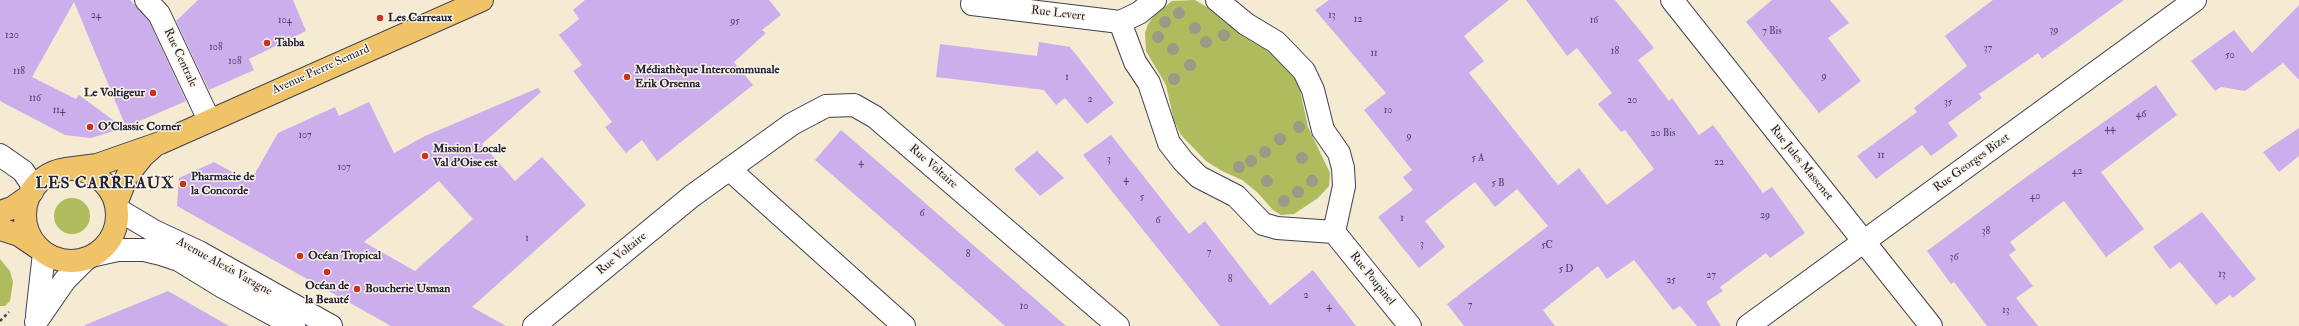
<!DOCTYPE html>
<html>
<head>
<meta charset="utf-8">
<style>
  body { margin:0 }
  canvas { display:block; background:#f4ebd2 }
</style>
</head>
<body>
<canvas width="2299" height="326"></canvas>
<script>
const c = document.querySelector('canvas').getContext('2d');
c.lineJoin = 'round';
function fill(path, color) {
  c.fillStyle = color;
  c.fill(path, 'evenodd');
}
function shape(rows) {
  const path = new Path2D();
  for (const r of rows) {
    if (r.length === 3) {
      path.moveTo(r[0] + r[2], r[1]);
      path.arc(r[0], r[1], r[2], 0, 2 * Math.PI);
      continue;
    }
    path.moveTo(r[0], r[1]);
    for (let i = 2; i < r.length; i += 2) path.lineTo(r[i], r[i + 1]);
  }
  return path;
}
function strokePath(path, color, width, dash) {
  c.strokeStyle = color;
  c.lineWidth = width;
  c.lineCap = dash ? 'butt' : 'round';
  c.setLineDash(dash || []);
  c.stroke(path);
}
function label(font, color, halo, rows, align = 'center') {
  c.font = font + ' "IM FELL Double Pica",serif';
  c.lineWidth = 3;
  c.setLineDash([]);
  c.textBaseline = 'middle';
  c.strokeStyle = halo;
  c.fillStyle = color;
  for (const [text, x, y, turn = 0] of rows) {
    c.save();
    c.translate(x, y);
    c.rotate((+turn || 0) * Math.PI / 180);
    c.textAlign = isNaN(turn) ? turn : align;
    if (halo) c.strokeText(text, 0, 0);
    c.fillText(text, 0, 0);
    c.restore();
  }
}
fill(shape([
  [1195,0,1212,10,1241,35,1276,56,1295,79,1300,90,1308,127,1330,173,1329,186,1318,198,1294,214,1281,215,1273,210,1257,192,1242,180,1222,171,1206,161,1181,135,1174,121,1166,85,1146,51,1145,33,1148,24,1154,16,1172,1],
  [72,216,18],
  [0,259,10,271,13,282,10,301,5,306,0,306]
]), '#aebc5e');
fill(shape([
  [0,0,130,0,149,21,186,101,126,127,74,2,32,77,76,99,79,95,124,128,91,138,65,135,0,101],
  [198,0,293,0,306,31,249,59,254,70,209,90,176,21],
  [585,0,769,0,781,15,762,30,766,33,734,62,753,85,657,161,642,140,626,153,605,127,612,122,573,71,582,65,559,35,579,19,573,10],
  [1329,0,1509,0,1464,36,1484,61,1469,73,1558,185,1579,168,1607,205,1654,169,1625,130,1621,132,1598,104,1612,93,1577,48,1567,56,1526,0,1615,0,1654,48,1638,60,1669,101,1672,98,1699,135,1713,125,1763,193,1772,187,1805,233,1770,258,1766,253,1720,287,1723,291,1706,302,1721,326,1697,326,1680,306,1673,310,1634,260,1607,279,1598,266,1543,310,1555,326,1464,326,1447,304,1548,226,1517,189,1495,207,1475,182,1425,221,1445,247,1419,268,1378,217,1413,190,1403,177,1412,170,1364,110,1386,93,1315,10],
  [1772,0,1830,0,1849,23,1828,38,1861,81,1819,113,1746,22],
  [1993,0,2124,0,2042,59,2038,53,1979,94,1982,98,1948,123,1958,136,1931,156,1922,145,1876,179,1857,156,1917,112,1914,108,1967,66,1945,36],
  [2299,5,2299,80,2283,63,2245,91,2221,87,2215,91,2191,61,2234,30,2252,53],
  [1039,42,1070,47,1114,103,1087,124,1065,98,1056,105,1044,90,936,77,940,44,1037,56],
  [2156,85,2177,115,2101,172,2144,229,2106,257,2064,201,2010,242,2016,250,2009,255,2033,286,2016,298,2038,326,1987,326,1954,282,1951,284,1927,251,2029,175],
  [538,88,541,92,482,144,515,181,542,157,586,205,472,307,506,326,391,326,177,206,179,178,214,162,250,182,278,133,335,107,339,116,369,102,394,153,425,136],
  [439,181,473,219,415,271,364,242],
  [2299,128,2299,156,2279,172,2263,152],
  [841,130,877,161,1066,326,1005,326,893,228,815,160],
  [1111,135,1189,234,1205,221,1270,305,1313,270,1356,326,1220,326,1083,155],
  [1037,151,1064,178,1040,196,1014,169],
  [2202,212,2256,279,2233,298,2230,295,2216,305,2180,262,2170,269,2153,247],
  [168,291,229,326,85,326,85,325]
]), '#ccaeed');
const minor = shape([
  [146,0,159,14,209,120],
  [1155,0,1139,13,1120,22,1135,62,1149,83,1169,143,1183,161,1199,177,1236,196,1263,224,1277,228,1334,232],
  [1217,0,1246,24,1276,42,1304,71,1313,90,1323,130,1339,153,1343,168,1344,186,1334,232],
  [1672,0,1931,326],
  [972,4,1120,22],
  [0,155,23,171,31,183,32,192],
  [729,169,904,326],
  [117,209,154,231,199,252,331,326],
  [1334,232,1410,326],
  [95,255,118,250,144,250,161,254,179,260,223,287,294,326],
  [37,315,44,253],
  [36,322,65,280,86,259],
  [534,326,692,196,792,124,826,106,854,105,875,117,1118,326],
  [1748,326,2195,0]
]);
const major = shape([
  [71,215,46],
  [66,169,97,165,160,143,482,0],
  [116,204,127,176,143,156,153,147],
  [0,212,12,208,29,196],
  [0,229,19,235,38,248]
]);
strokePath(minor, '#424052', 24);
strokePath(major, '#424052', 24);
strokePath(shape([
  [0,321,9,312]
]), '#424052', 2.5, [3, 3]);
strokePath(minor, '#fff', 22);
strokePath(major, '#f0c369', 22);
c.fillStyle = '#9b9a86';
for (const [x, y] of [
  [1179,13],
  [1165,22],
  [1195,28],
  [1224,35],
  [1158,37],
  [1206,42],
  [1173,49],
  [1190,65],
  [1174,79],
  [1299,127],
  [1280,139],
  [1265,152],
  [1302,158],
  [1251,161],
  [1239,167],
  [1267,181],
  [1312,181],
  [1298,192],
  [1284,201]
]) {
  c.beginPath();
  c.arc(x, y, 6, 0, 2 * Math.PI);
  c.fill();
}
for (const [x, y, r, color] of [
  [380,18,4,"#c8321e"],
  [267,43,4,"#c8321e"],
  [627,77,4,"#c8321e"],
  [153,93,4,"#c8321e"],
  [90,127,4,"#c8321e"],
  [425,156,4,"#c8321e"],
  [183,184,4,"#c8321e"],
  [300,256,4,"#c8321e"],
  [327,272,4,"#c8321e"],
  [357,289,4,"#c8321e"]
]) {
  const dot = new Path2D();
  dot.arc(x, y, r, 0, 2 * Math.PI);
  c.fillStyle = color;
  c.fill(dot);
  strokePath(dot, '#fcf5e5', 1.5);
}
label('10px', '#4c4568', null, [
  ["24",96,16],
  ["13",1332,16],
  ["12",1358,20],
  ["104",285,21],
  ["16",1594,21],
  ["95",735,22],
  ["39",2054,31],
  ["7 Bis",1772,32],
  ["120",12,36],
  ["108",216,48],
  ["37",1988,49],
  ["18",1615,52],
  ["11",1374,54],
  ["50",2230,56],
  ["108",235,62],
  ["118",19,72],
  ["9",1824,77],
  ["1",1067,78],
  ["116",35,99],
  ["2",1090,100],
  ["20",1632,101],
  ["35",1948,103],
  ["114",59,111],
  ["10",1388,111],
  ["46",2141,115],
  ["44",2110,129],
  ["20 Bis",1663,134],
  ["107",305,136],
  ["9",1409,137],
  ["11",1881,156],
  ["5 A",1478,159],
  ["3",1109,160],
  ["4",861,163],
  ["22",1719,163],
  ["107",344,168],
  ["42",2077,172],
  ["4",1126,180],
  ["5 B",1498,184],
  ["40",2035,197],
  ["5",1142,198],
  ["6",922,214],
  ["29",1765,216],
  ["1",1402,219],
  ["6",1158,221],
  ["38",1986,232],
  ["1",527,239],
  ["3",1422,245],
  ["5C",1547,246],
  ["7",1209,253],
  ["8",968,255],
  ["36",1954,258],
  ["5 D",1566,270],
  ["13",2222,275],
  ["27",1711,276],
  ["8",1230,280],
  ["25",1671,281],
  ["2",1306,296],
  ["7",1470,306],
  ["10",1024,307],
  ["4",1329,307],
  ["13",2006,311]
]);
label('12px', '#22223b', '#fcf5e5', [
  ["Rue Levert",1058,14,7],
  ["Rue Centrale",180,58,65],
  ["Avenue Pierre Semard",321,70,-24],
  ["Rue Jules Massenet",1801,163,51],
  ["Rue Georges Bizet",1972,163,-36],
  ["Rue Voltaire",933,167,41],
  ["Rue Voltaire",622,254,-39],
  ["Avenue Alexis Varagne",224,267,29],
  ["Rue Poupinel",1372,279,51]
]);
label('bold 12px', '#22223b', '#fcf5e5', [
  ["Les Carreaux",388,18],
  ["Tabba",275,43],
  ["Médiathèque Intercommunale",635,70],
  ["Erik Orsenna",635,84],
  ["Le Voltigeur",145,93,"right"],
  ["O'Classic Corner",98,127],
  ["Mission Locale",433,149],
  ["Val d'Oise est",433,163],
  ["Pharmacie de",191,177],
  ["la Concorde",191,191],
  ["Océan Tropical",308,256],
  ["Océan de",327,286,"center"],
  ["la Beauté",327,300,"center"],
  ["Boucherie Usman",365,289]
], 'left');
c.letterSpacing = '1px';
label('bold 16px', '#22223b', '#fcf5e5', [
  ["LES CARREAUX",105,185]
]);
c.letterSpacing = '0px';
</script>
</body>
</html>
